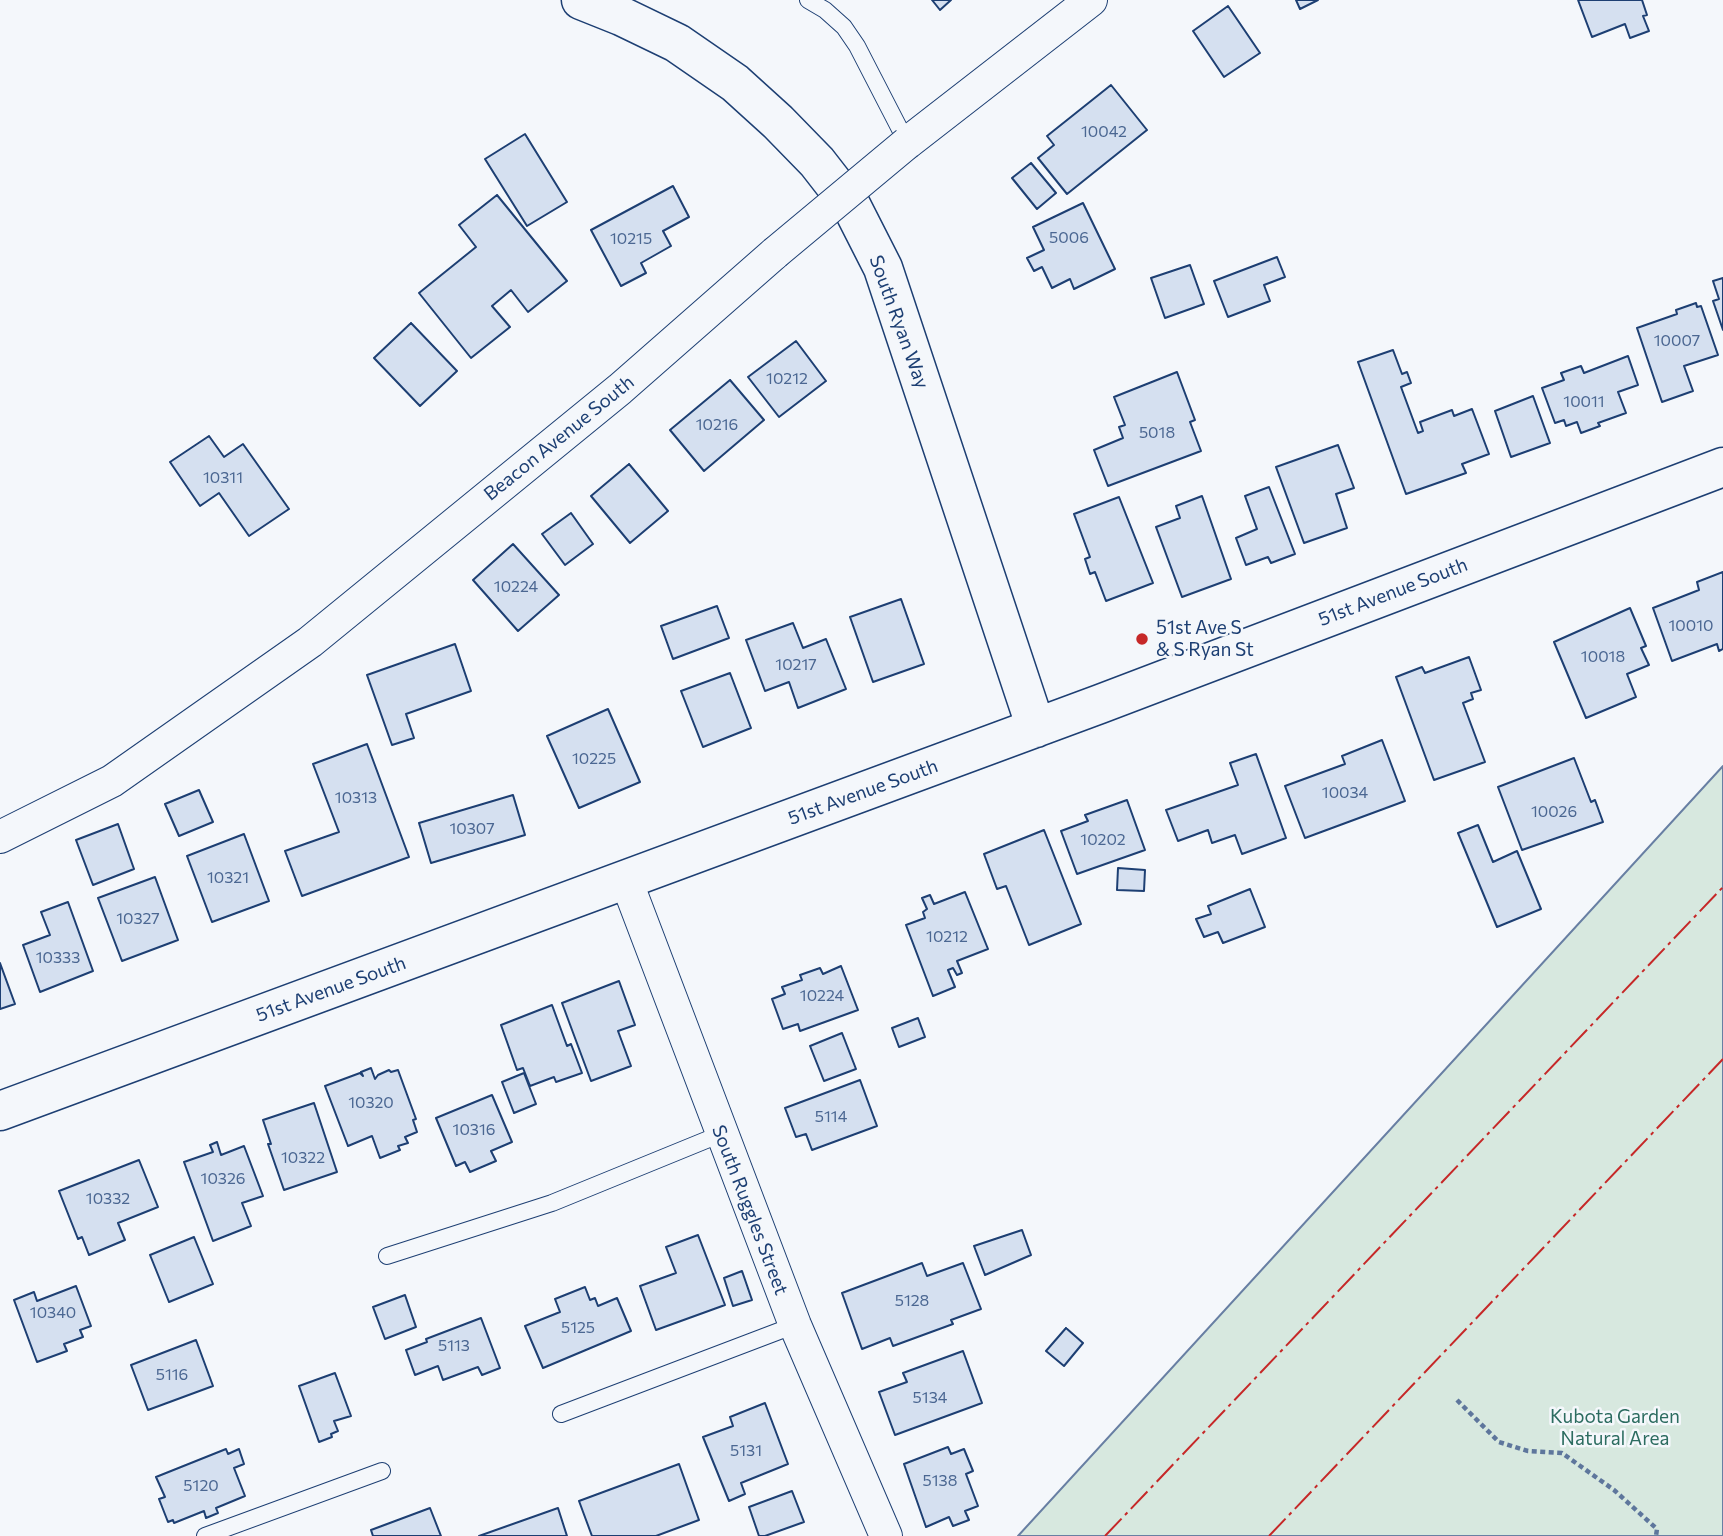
<!DOCTYPE html>
<html>
<head>
<meta charset="utf-8">
<style>
  body { margin:0 }
  canvas { display:block; background:#f4f7fb }
</style>
</head>
<body>
<canvas width="1723" height="1536"></canvas>
<script>
const c = document.querySelector('canvas').getContext('2d');
c.lineJoin = 'round';
function fill(path, color) {
  c.fillStyle = color;
  c.fill(path, 'evenodd');
}
function shape(rows) {
  const path = new Path2D();
  for (const r of rows) {
    path.moveTo(r[0], r[1]);
    for (let i = 2; i < r.length; i += 2) path.lineTo(r[i], r[i + 1]);
  }
  return path;
}
function strokePath(path, color, width, dash) {
  c.strokeStyle = color;
  c.lineWidth = width;
  c.lineCap = dash ? 'butt' : 'round';
  c.setLineDash(dash || []);
  c.stroke(path);
}
function label(font, color, halo, rows, align = 'center') {
  c.font = font + ' Commissioner,sans-serif';
  c.lineWidth = 5;
  c.setLineDash([]);
  c.textBaseline = 'middle';
  c.strokeStyle = halo;
  c.fillStyle = color;
  for (const [text, x, y, turn = 0] of rows) {
    c.save();
    c.translate(x, y);
    c.rotate((+turn || 0) * Math.PI / 180);
    c.textAlign = isNaN(turn) ? turn : align;
    if (halo) c.strokeText(text, 0, 0);
    c.fillText(text, 0, 0);
    c.restore();
  }
}
const green = shape([
  [1723,766,1723,1536,1018,1536,1723,766]
]);
fill(green, '#d7e8df');
strokePath(green, '#687fa3', 2);
const building = shape([
  [932,0,951,0,940,10,932,0],
  [1296,0,1318,0,1300,9,1296,0],
  [1578,0,1642,0,1647,15,1643,16,1649,31,1630,38,1625,24,1592,37,1578,0],
  [1228,6,1260,53,1224,77,1193,31,1228,6],
  [1111,85,1147,130,1067,194,1038,158,1054,145,1047,136,1111,85],
  [525,134,567,202,527,226,485,159,525,134],
  [1031,163,1056,193,1037,209,1012,178,1031,163],
  [673,186,689,217,663,231,671,246,641,263,646,273,621,286,591,230,673,186],
  [497,195,567,281,528,312,511,290,492,306,510,327,471,358,419,293,476,247,459,225,497,195],
  [1083,203,1115,269,1074,289,1070,279,1052,288,1042,267,1034,271,1027,258,1044,250,1033,227,1083,203],
  [1277,257,1285,277,1264,285,1270,301,1228,317,1214,281,1277,257],
  [1190,265,1204,304,1165,318,1151,278,1190,265],
  [1723,278,1723,330,1713,301,1719,299,1713,281,1723,278],
  [1696,303,1697,307,1701,306,1718,355,1684,366,1693,391,1662,402,1637,328,1677,314,1676,310,1696,303],
  [411,323,457,371,420,406,374,358,411,323],
  [796,341,826,381,779,417,748,377,796,341],
  [1393,350,1402,374,1407,372,1411,383,1401,387,1418,433,1423,431,1420,422,1452,410,1454,416,1472,409,1489,454,1462,464,1466,473,1406,494,1358,362,1393,350],
  [1628,356,1638,385,1618,392,1626,413,1598,423,1600,426,1581,433,1577,422,1566,426,1564,420,1555,423,1542,388,1564,380,1561,373,1581,366,1584,373,1628,356],
  [1177,372,1195,420,1190,422,1201,451,1108,486,1094,450,1123,438,1119,427,1125,425,1114,397,1177,372],
  [730,380,764,420,704,471,670,430,730,380],
  [1533,396,1550,443,1511,457,1495,411,1533,396],
  [209,436,224,457,243,444,289,509,249,536,219,493,200,506,170,462,209,436],
  [1338,445,1354,488,1336,494,1347,528,1304,543,1276,467,1338,445],
  [629,464,668,511,630,543,591,496,629,464],
  [1269,487,1295,554,1271,563,1268,557,1246,565,1236,538,1257,529,1245,496,1269,487],
  [1202,496,1231,579,1182,597,1156,527,1180,518,1176,506,1202,496],
  [1119,497,1153,583,1106,601,1095,572,1090,574,1085,559,1090,557,1074,514,1119,497],
  [571,513,593,544,565,565,542,534,571,513],
  [513,544,559,595,518,631,473,580,513,544],
  [1723,572,1723,649,1719,651,1717,644,1672,661,1653,608,1699,590,1697,582,1723,572],
  [901,599,924,664,873,682,850,617,901,599],
  [717,606,729,638,673,659,661,626,717,606],
  [1630,608,1646,646,1641,648,1649,665,1627,674,1636,697,1586,718,1554,642,1630,608],
  [793,623,803,648,826,639,846,689,798,708,789,682,765,691,746,640,793,623],
  [455,644,471,691,406,714,414,738,392,745,367,675,455,644],
  [1469,657,1481,690,1471,693,1473,699,1463,703,1485,762,1434,780,1396,677,1422,667,1425,673,1469,657],
  [730,673,751,728,703,747,681,691,730,673],
  [608,709,640,782,579,808,547,736,608,709],
  [1382,740,1405,801,1305,838,1285,786,1345,764,1342,756,1382,740],
  [367,744,409,857,302,896,285,851,339,832,313,764,367,744],
  [1256,754,1286,838,1242,854,1235,835,1212,843,1208,830,1178,841,1166,810,1238,785,1230,763,1256,754],
  [1574,758,1591,802,1595,800,1603,822,1522,850,1498,787,1574,758],
  [199,790,213,822,179,836,165,804,199,790],
  [513,795,525,835,431,863,419,823,513,795],
  [1127,800,1145,850,1077,874,1061,831,1088,821,1085,815,1127,800],
  [118,824,134,869,93,885,76,840,118,824],
  [1478,825,1493,862,1517,851,1541,909,1497,927,1458,833,1478,825],
  [1044,830,1081,924,1029,945,1006,886,997,889,984,854,1044,830],
  [244,834,269,901,212,922,187,856,244,834],
  [1118,868,1145,870,1144,891,1117,890,1118,868],
  [155,877,178,940,122,961,98,898,155,877],
  [1250,889,1265,927,1223,943,1218,932,1204,937,1196,919,1211,914,1208,906,1250,889],
  [965,892,988,949,957,961,962,973,957,975,953,968,948,970,955,987,933,996,906,925,925,918,923,912,927,909,922,898,930,895,934,904,965,892],
  [68,902,93,971,40,992,23,945,50,935,41,912,68,902],
  [0,963,15,1004,0,1009,0,963],
  [841,966,858,1010,800,1031,798,1024,783,1029,772,999,785,994,782,987,802,980,800,975,820,968,823,974,841,966],
  [619,981,635,1025,618,1031,631,1066,591,1081,562,1003,619,981],
  [552,1005,567,1046,571,1044,582,1073,556,1082,554,1077,530,1086,523,1068,517,1070,501,1025,552,1005],
  [918,1018,925,1037,899,1047,892,1028,918,1018],
  [842,1033,856,1069,824,1081,810,1046,842,1033],
  [371,1068,375,1079,378,1075,389,1070,391,1072,398,1070,416,1119,413,1120,417,1132,405,1137,408,1143,398,1146,400,1150,380,1158,372,1136,348,1146,325,1086,360,1073,363,1076,361,1072,371,1068],
  [524,1073,536,1104,514,1113,502,1082,524,1073],
  [860,1080,877,1126,812,1150,806,1134,796,1137,785,1108,860,1080],
  [492,1095,512,1142,491,1151,496,1161,470,1172,465,1162,456,1166,436,1118,492,1095],
  [314,1103,337,1172,284,1190,268,1144,271,1144,263,1120,314,1103],
  [217,1142,221,1155,244,1146,263,1196,242,1203,251,1226,213,1241,184,1162,213,1152,210,1145,217,1142],
  [139,1160,158,1207,118,1223,125,1240,89,1255,82,1237,78,1239,59,1191,139,1160],
  [1022,1230,1031,1255,985,1275,974,1246,1022,1230],
  [698,1235,725,1305,656,1330,640,1286,676,1273,666,1247,698,1235],
  [194,1237,213,1284,169,1302,150,1255,194,1237],
  [922,1263,927,1276,963,1263,981,1309,951,1320,953,1324,893,1346,890,1338,862,1349,842,1293,922,1263],
  [742,1271,752,1300,733,1306,724,1278,742,1271],
  [76,1286,91,1326,80,1330,83,1337,64,1344,67,1351,37,1362,14,1300,34,1292,37,1301,76,1286],
  [585,1287,590,1300,595,1298,598,1306,617,1298,631,1331,543,1368,525,1326,560,1312,555,1299,585,1287],
  [405,1295,416,1327,385,1339,373,1307,405,1295],
  [481,1318,500,1368,482,1375,478,1367,443,1380,438,1366,415,1375,406,1350,427,1342,426,1339,481,1318],
  [1066,1328,1083,1343,1064,1366,1046,1351,1066,1328],
  [196,1340,213,1386,148,1410,131,1365,196,1340],
  [963,1351,982,1403,895,1435,879,1392,907,1382,903,1373,963,1351],
  [335,1373,351,1416,334,1421,338,1431,331,1434,332,1437,319,1442,299,1386,335,1373],
  [765,1403,788,1464,741,1483,745,1494,729,1501,703,1437,733,1426,730,1417,765,1403],
  [948,1447,951,1454,964,1449,973,1471,966,1474,978,1506,965,1511,969,1520,953,1526,949,1517,926,1527,904,1464,948,1447],
  [226,1449,228,1454,239,1449,244,1464,234,1468,245,1496,216,1508,218,1513,206,1518,204,1511,174,1523,173,1520,168,1522,159,1499,165,1497,156,1477,226,1449],
  [679,1464,699,1520,656,1536,592,1536,579,1501,679,1464],
  [792,1491,804,1522,765,1536,759,1536,749,1507,792,1491],
  [430,1508,441,1536,373,1536,371,1530,430,1508],
  [558,1508,567,1536,479,1536,558,1508]
]);
fill(building, '#d5e0f0');
strokePath(building, '#1d3f73', 2);
const service = shape([
  [808,0,825,10,844,27,857,46,907,143],
  [387,1256,552,1203,721,1134],
  [561,1414,795,1325],
  [205,1536,382,1471]
]);
const minor = shape([
  [907,143,1091,0],
  [0,837,112,781,310,642,620,389,775,253],
  [626,880,795,1325,886,1536]
]);
const tertiary = shape([
  [581,0,621,16,677,43,735,83,778,122,817,162,852,207,883,268,1036,728],
  [0,1111,1100,704,1723,467]
]);
strokePath(service, '#1d3f73', 18);
strokePath(minor, '#1d3f73', 34);
strokePath(tertiary, '#1d3f73', 41);
strokePath(shape([
  [1457,1400,1499,1442,1528,1451,1562,1453,1614,1490,1657,1529,1656,1536]
]), '#5e769c', 4.5, [5, 3.5]);
strokePath(service, '#f4f7fb', 16);
strokePath(minor, '#f4f7fb', 32);
strokePath(tertiary, '#f4f7fb', 38);
const minorBridge = shape([
  [775,253,907,143]
]);
strokePath(minorBridge, '#1d3f73', 34, []);
strokePath(minorBridge, '#f4f7fb', 32);
strokePath(shape([
  [1105,1536,1723,887],
  [1269,1536,1723,1059]
]), '#c62828', 2, [24, 5, 3.5, 5]);
for (const [x, y, r, color] of [
  [1142,639,7,"#c62828"]
]) {
  const dot = new Path2D();
  dot.arc(x, y, r, 0, 2 * Math.PI);
  c.fillStyle = color;
  c.fill(dot);
  strokePath(dot, '#f4f7fb', 2.5);
}
label('16px', '#4b6792', null, [
  ["10042",1104,132],
  ["5006",1069,238],
  ["10215",631,239],
  ["10007",1677,341],
  ["10212",787,379],
  ["10011",1584,402],
  ["10216",717,425],
  ["5018",1157,433],
  ["10311",223,478],
  ["10224",516,587],
  ["10010",1691,626],
  ["10018",1603,657],
  ["10217",796,665],
  ["10225",594,759],
  ["10034",1345,793],
  ["10313",356,798],
  ["10026",1554,812],
  ["10307",472,829],
  ["10202",1103,840],
  ["10321",228,878],
  ["10327",138,919],
  ["10212",947,937],
  ["10333",58,958],
  ["10224",822,996],
  ["10320",371,1103],
  ["5114",831,1117],
  ["10316",474,1130],
  ["10322",303,1158],
  ["10326",223,1179],
  ["10332",108,1199],
  ["5128",912,1301],
  ["10340",53,1313],
  ["5125",578,1328],
  ["5113",454,1346],
  ["5116",172,1375],
  ["5134",930,1398],
  ["5131",746,1451],
  ["5138",940,1481],
  ["5120",201,1486]
]);
label('19px', '#1d3f73', '#f4f7fb', [
  ["South Ryan Way",899,322,70],
  ["Beacon Avenue South",559,438,-39],
  ["51st Avenue South",1393,592,-21],
  ["51st Avenue South",863,792,-20],
  ["51st Avenue South",331,989,-20],
  ["South Ruggles Street",750,1210,69]
]);
label('19px', '#1d3f73', '#f4f7fb', [
  ["51st Ave S",1156,628],
  ["& S Ryan St",1156,650]
], 'left');
label('19px', '#2c6c60', '#f4f7fb', [
  ["Kubota Garden",1615,1417],
  ["Natural Area",1615,1439]
]);
</script>
</body>
</html>
